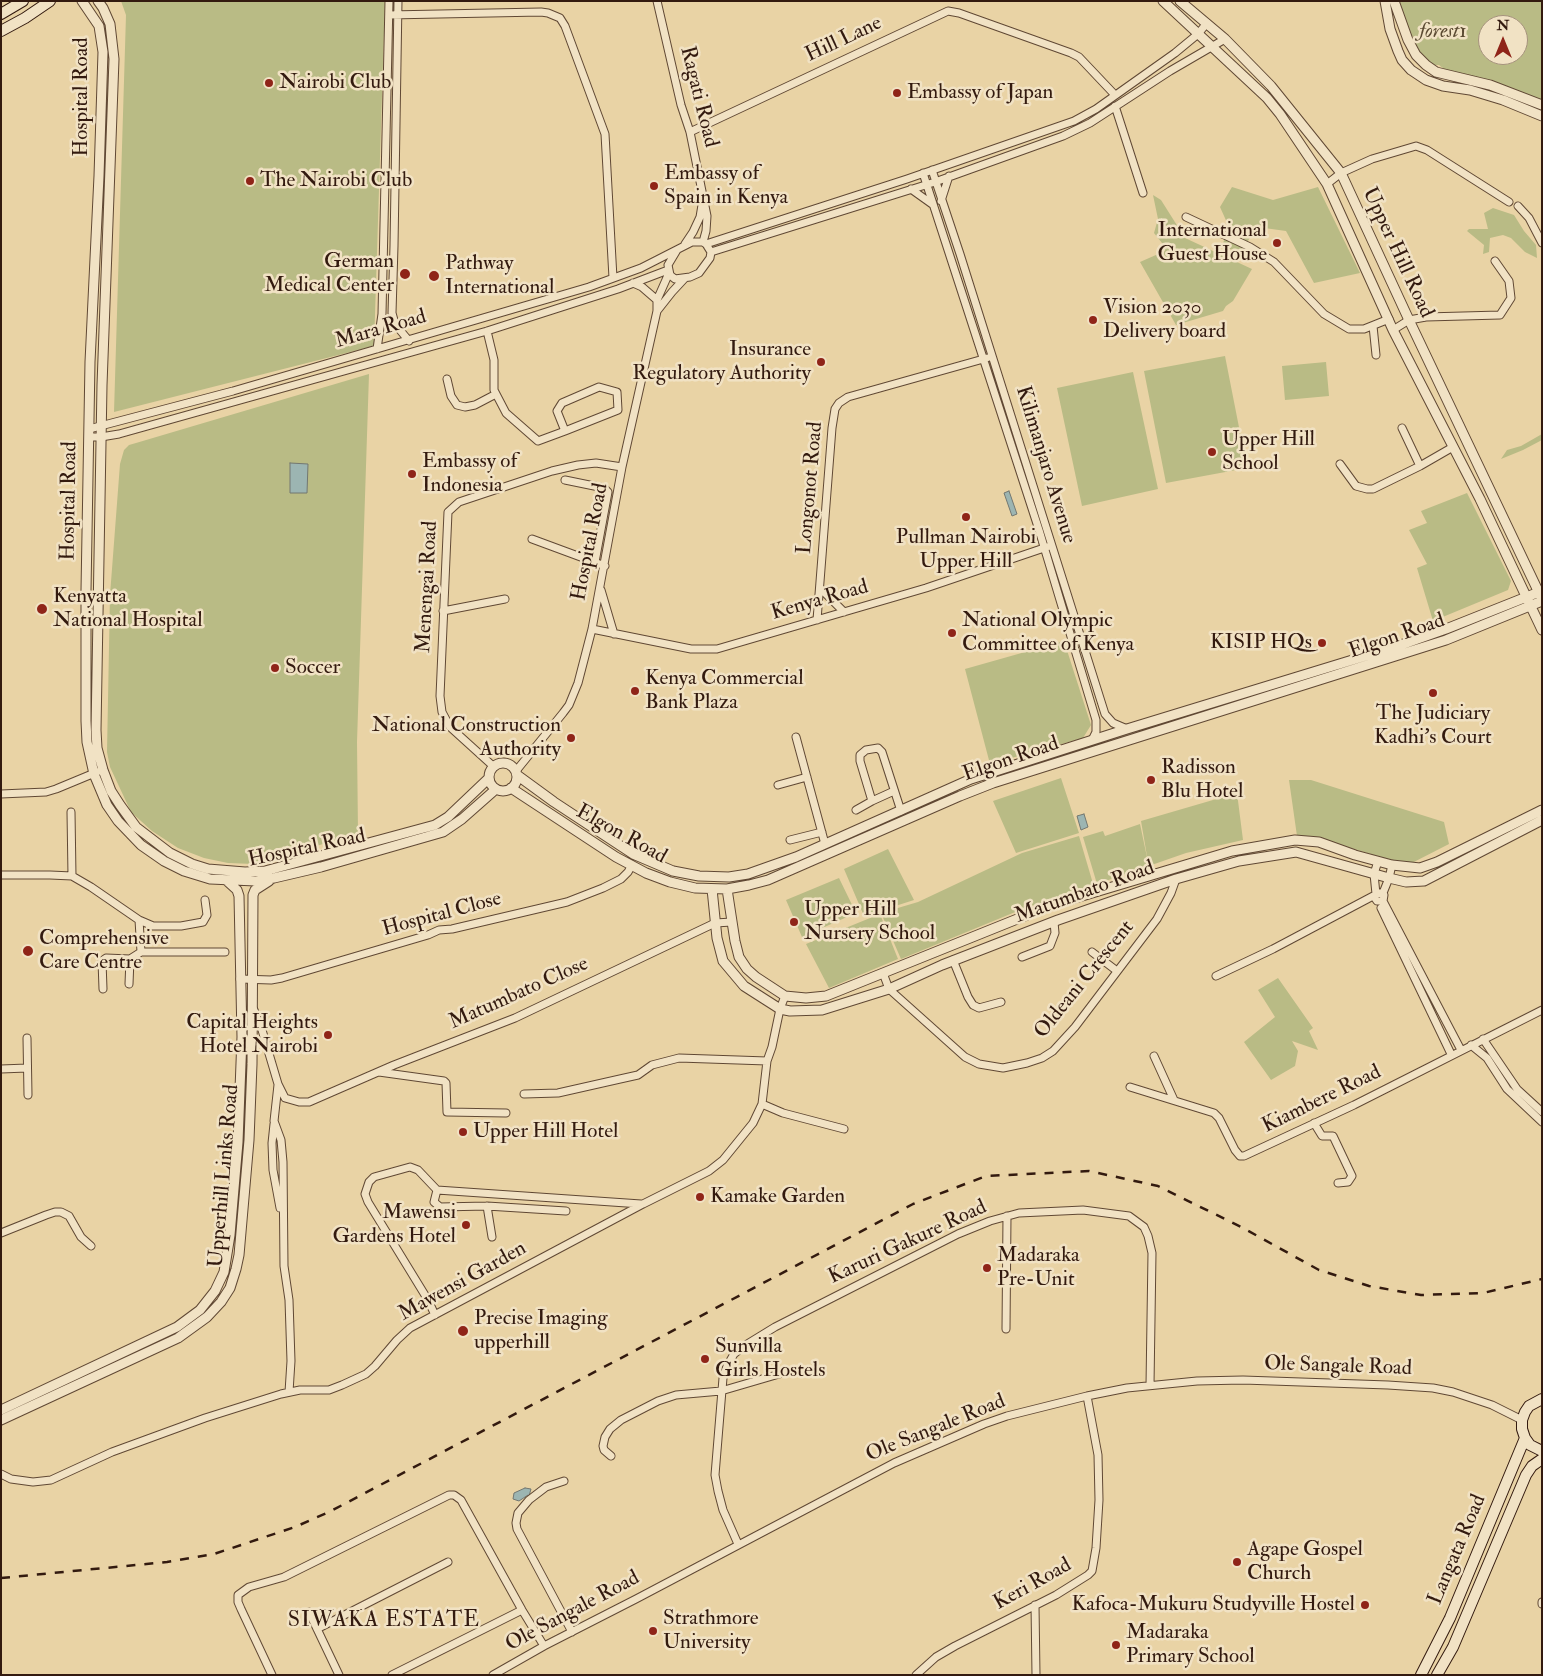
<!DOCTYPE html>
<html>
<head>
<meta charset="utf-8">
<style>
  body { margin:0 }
  #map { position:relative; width:1543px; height:1676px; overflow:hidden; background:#e9d3a5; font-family:"IM FELL Double Pica",serif }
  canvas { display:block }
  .frame { position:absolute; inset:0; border:2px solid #331a0f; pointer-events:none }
  .north { position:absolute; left:1478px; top:15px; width:50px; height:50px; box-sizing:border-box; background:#f1e2c4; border:1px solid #a5927c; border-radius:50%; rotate:0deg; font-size:14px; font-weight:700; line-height:20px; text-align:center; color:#331a0f }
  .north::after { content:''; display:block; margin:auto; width:18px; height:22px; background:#8f2418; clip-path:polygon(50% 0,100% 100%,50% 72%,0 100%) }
</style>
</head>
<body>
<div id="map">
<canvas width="1543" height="1676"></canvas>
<div class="frame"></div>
<div class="north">N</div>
</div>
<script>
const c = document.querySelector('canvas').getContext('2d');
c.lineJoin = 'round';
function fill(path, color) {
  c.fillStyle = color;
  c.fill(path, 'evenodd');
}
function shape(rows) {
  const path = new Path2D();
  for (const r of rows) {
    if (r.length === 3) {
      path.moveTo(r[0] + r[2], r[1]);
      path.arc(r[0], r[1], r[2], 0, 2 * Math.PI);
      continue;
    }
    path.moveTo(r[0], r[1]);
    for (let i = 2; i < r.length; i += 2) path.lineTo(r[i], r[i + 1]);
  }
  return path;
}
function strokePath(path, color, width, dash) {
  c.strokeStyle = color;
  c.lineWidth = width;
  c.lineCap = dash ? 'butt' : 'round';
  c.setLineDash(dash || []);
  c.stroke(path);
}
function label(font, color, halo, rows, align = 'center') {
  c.font = font + ' "IM FELL Double Pica",serif';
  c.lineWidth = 5;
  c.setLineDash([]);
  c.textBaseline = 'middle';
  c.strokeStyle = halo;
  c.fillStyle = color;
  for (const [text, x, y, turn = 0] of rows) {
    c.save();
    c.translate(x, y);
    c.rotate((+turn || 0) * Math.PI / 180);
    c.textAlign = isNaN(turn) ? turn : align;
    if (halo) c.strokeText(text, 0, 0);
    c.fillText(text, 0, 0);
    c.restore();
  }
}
fill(shape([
  [121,1,385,1,374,346,114,412,126,15],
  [1394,1,1542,1,1542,106,1449,73,1439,65,1431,65,1420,58,1414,38,1406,29],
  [1488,25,1518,25,1518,55,1488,55],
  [1232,187,1273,200,1318,187,1360,273,1314,283,1286,231,1257,227,1240,253,1222,246,1229,227,1220,207],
  [1153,195,1161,200,1185,238,1252,269,1233,301,1226,306,1223,311,1176,325,1140,262,1165,251,1162,243,1154,233,1158,219],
  [1493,208,1514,215,1524,231,1536,245,1537,258,1525,252,1511,238,1503,235,1490,238,1489,252,1483,254,1484,245,1467,231,1469,229,1488,229,1484,213],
  [1225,356,1247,468,1166,483,1144,371],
  [1326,362,1329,396,1285,400,1282,366],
  [1133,372,1158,489,1082,506,1057,388],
  [369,374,357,742,358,833,275,859,253,864,228,863,204,858,178,848,152,831,131,812,110,767,107,752,110,595,120,464,124,450,129,445,136,443],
  [1542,434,1542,440,1523,450,1501,459,1507,450,1521,446],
  [1467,493,1511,581,1508,590,1433,621,1417,568,1427,564,1409,530,1427,523,1421,511],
  [1064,641,1091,725,1083,738,990,764,965,669],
  [1061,778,1079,833,1016,853,993,801],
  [1289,780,1311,780,1444,822,1449,844,1408,865,1330,842,1297,836],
  [1237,793,1243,840,1186,853,1097,884,1083,837,1103,831,1105,836,1140,824,1148,862,1141,821],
  [1079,836,1094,887,1025,908,901,959,881,913,918,902,1022,853],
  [888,849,914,900,864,916,844,869],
  [839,878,856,913,802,937,786,900],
  [880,914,898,959,829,988,806,944],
  [1278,978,1313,1028,1309,1031,1318,1050,1292,1041,1298,1051,1295,1066,1271,1080,1244,1042,1275,1017,1258,990]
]), '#b9bb85');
const water = shape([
  [290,463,308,464,307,493,290,493,290,463],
  [1009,491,1017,514,1012,516,1004,493,1009,491],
  [1084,814,1088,827,1081,830,1077,816,1084,814],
  [525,1488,531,1489,529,1496,528,1495,519,1501,513,1499,514,1493,525,1488]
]);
fill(water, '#9cb5b2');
strokePath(water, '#727771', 1);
const minor = shape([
  [398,1,394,246,392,313,395,324,409,341],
  [657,1,681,105,690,132,707,216,706,231,703,242],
  [389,15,541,12,548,13,560,18,565,26,605,134,613,278],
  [1115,106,1143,193],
  [690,132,948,11,959,13,1071,53,1079,57,1115,95],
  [932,170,960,254,1105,714,1113,723,1127,729],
  [923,173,1039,530,1096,720,1096,732,1092,740],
  [1327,184,1341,173,1372,159,1416,146,1427,150,1509,202],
  [911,189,932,204],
  [941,201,949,176],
  [1518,206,1529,218,1542,243],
  [1186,217,1250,247,1274,262,1324,314,1349,329,1364,329,1389,319],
  [685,244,693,232,700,217,702,205],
  [706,244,907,179,1074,121,1096,109,1175,53,1198,34,1207,23],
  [711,252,935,182,1063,136,1090,123,1170,71,1225,39],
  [633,283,642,287,657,300],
  [657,311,672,292,685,278],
  [1373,326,1376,355],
  [1393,330,1409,320,1426,317,1500,315,1511,298,1509,281,1495,261],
  [487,331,494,360,494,390,506,413,538,441,565,431,557,411,562,403,599,387,617,392,618,410,565,431],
  [377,349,382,314,389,1],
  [447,379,451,396,457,405,465,407,475,405,496,394],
  [1402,428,1420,466],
  [89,429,233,391,589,287,641,268,692,242,703,242,706,244,711,252,710,258,699,273,690,277,675,279,670,275,668,265,677,250],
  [89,437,101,437,119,434,487,331,618,289,668,270],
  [1340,464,1356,486,1367,489,1373,489,1420,466,1453,447],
  [565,480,604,488,608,492,595,562],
  [532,539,605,566],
  [820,588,844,612],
  [601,590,614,634],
  [443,611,505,599],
  [817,620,832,428,835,409,839,403,848,397,987,358],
  [592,629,691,649,717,649,926,588,1047,547],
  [796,737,825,844],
  [493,766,450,727,442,712,440,696,448,512,459,502,552,471,578,465,596,463,622,467],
  [516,771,563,713,569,705,578,683,592,629,622,467,657,311,657,300,669,273],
  [778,785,807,777],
  [894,791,872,801,860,761,860,755,866,750,878,748,882,752,901,811],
  [1,794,46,792,56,789,97,772],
  [856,810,872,801],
  [71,812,72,876],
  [790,840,822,832],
  [1378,861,1374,874,1376,894,1375,898,1377,901,1383,901],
  [1,875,50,875,72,876,91,887,139,920,153,926,181,926,203,922,207,915,205,900],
  [1383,893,1389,878,1392,865],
  [1376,894,1380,893,1384,895,1383,901,1461,1050],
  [1381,908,1451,1054],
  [141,952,225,952],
  [1092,952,1117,971],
  [1022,957,1050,946,1055,933,1054,922],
  [953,960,968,997,973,1005,979,1008,1001,1002],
  [883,973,889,989,965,1057,979,1064,1003,1068,1027,1063,1042,1058,1053,1051,1075,1027,1157,919,1171,893,1176,879],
  [1216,976,1273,949,1375,895],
  [240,979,271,980,282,978,428,935,439,930,452,929,567,902,603,888,621,879,628,872,632,865],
  [129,984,130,959,141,952,139,920],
  [103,989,102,961,106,958,130,959],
  [254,1010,262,1030,278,1084,285,1098,299,1102,309,1102,394,1065,515,1018,715,923,732,922],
  [27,1038,28,1095],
  [1483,1039,1517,1089,1542,1112],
  [1471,1045,1487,1058,1507,1089,1542,1122],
  [1154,1056,1174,1100],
  [1,1069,27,1068],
  [379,1072,444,1081,446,1083,447,1112,506,1113],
  [278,1085,274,1121,281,1140,283,1162,284,1266,289,1300,291,1361,289,1392],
  [1130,1087,1214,1113,1219,1118,1235,1150,1240,1156,1244,1156,1354,1105,1542,1010],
  [524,1094,558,1093,620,1079,638,1075,652,1065,679,1058,767,1061],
  [762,1104,783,1113,844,1129],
  [1314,1123,1322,1136,1333,1136,1352,1176,1348,1182,1338,1183],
  [274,1124,272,1143,273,1170,280,1208],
  [437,1190,641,1204],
  [437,1190,434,1202,440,1207,487,1206,566,1211],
  [487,1206,492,1237],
  [1,1233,46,1215,55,1212,61,1212,69,1216,81,1237,91,1246],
  [435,1315,428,1300,368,1202,365,1194,369,1182,374,1177,410,1167,418,1170,437,1190],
  [1006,1329,1007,1216],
  [611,1456,604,1450,603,1446,605,1437,610,1429,621,1420,658,1401,676,1395,721,1391,786,1372],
  [1,1474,11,1479,33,1482,51,1480,112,1452,205,1418,281,1394,300,1390,329,1390,342,1385,366,1374,375,1366,397,1340,410,1328,643,1204,709,1171,723,1160,753,1123,762,1104,767,1061,772,1047,780,1009,785,996],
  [564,1481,546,1487,529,1500,518,1513,516,1523,517,1529,572,1632],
  [738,1544,723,1510,718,1491,715,1475,723,1378,727,1366,734,1354,744,1346,775,1327,958,1234,990,1221,1019,1213,1083,1210,1129,1216,1144,1227,1148,1236,1152,1253,1150,1385],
  [1542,1602,1542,1604],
  [1035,1605,1036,1675],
  [309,1612,339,1675],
  [317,1629,448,1562],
  [272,1675,241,1609,238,1602,238,1595,249,1587,284,1577,449,1495,454,1495,461,1500,522,1610,544,1646],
  [392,1675,522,1610],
  [493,1675,544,1646,636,1599,894,1463,984,1424,1007,1416,1087,1396,1127,1388,1197,1381,1243,1380,1388,1385,1433,1388,1453,1392,1492,1405,1522,1420],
  [916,1675,936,1657,955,1646,1056,1595,1088,1575,1092,1571,1096,1548,1099,1500,1098,1455,1087,1396]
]);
const tertiary = shape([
  [82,1,99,26,103,52,99,176,90,362,86,590,86,721,87,742,94,774,107,805,118,821,141,845,164,861,184,871,210,879,256,881,274,878,321,867,443,832,462,819,496,789],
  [98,1,103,8,110,24,114,59,102,385,96,730,97,748,103,770,111,791,120,805,136,827,170,853,192,864,208,869,245,872,265,871,435,825,448,817,489,778],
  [1163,1,1267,98,1280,114,1327,184,1393,330,1480,499,1542,630],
  [1180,1,1225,39,1271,86,1341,173,1409,320,1541,597],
  [1385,1,1390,29,1398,51,1402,60,1411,70,1426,80,1443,86,1470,90,1503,100,1542,116],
  [1394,1,1408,40,1416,55,1426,65,1436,72,1490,85,1542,105],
  [503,777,14],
  [517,775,554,802,633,854,673,871,699,876,729,877,748,874,796,857,971,779,1127,729,1395,647,1446,629,1539,592],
  [511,788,616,857,646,873,670,882,695,888,727,889,749,885,768,880,960,796,993,783,1446,640,1542,601],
  [712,889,717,938,723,961,744,986,780,1009,790,1011,822,1010,889,989,942,965,1058,920,1176,879,1239,861,1296,852,1389,878,1406,882,1424,881,1542,820],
  [727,889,735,941,739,957,747,969,756,977,785,996,806,998,826,996,1052,905,1232,851,1295,840,1319,842,1355,855,1392,865,1420,868,1437,862,1542,810],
  [1,1410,177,1327,200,1310,215,1291,224,1272,230,1235,238,1142,242,1037,239,896,237,890,226,880],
  [1,1420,178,1338,207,1317,221,1302,230,1288,236,1269,239,1255,249,1140,252,1064,253,895,255,890,269,881]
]);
const secondary = shape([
  [1,14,23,1],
  [1,31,25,18,50,1],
  [1542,1399,1529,1406,1525,1412,1522,1420,1522,1429,1525,1438,1530,1445,1542,1451],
  [1421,1675,1450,1618,1525,1438],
  [1437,1675,1453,1647,1526,1475,1532,1466,1542,1459]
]);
strokePath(minor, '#604834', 9);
strokePath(tertiary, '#604834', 11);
strokePath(secondary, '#331a0f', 12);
strokePath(minor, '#f1e2c4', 7);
strokePath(tertiary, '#f1e2c4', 9);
strokePath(secondary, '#f1e2c4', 10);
strokePath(shape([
  [1,1578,167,1562,214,1554,295,1527,331,1511,913,1204,986,1176,1089,1171,1158,1186,1243,1228,1319,1270,1369,1286,1421,1295,1483,1293,1542,1279]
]), '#331a0f', 2.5, [9, 9]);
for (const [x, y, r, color] of [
  [269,83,5,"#8f2418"],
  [897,93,5,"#8f2418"],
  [250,181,5,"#8f2418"],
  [654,186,5,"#8f2418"],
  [1277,243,5,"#8f2418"],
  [405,274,6,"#8f2418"],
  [434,276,6,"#8f2418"],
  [1093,320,5,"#8f2418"],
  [821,362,5,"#8f2418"],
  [1212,452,5,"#8f2418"],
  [412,474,5,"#8f2418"],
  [966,517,5,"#8f2418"],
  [42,609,6,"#8f2418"],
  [952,633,5,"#8f2418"],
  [1322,643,5,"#8f2418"],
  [275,668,5,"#8f2418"],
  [635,691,5,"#8f2418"],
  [1433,693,5,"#8f2418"],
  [571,738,5,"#8f2418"],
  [1151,780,5,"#8f2418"],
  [794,922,5,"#8f2418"],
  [28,951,6,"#8f2418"],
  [328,1035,5,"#8f2418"],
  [463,1132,5,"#8f2418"],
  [700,1197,5,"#8f2418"],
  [466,1225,5,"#8f2418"],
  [987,1268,5,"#8f2418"],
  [463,1331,6,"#8f2418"],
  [705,1359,5,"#8f2418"],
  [1237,1562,5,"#8f2418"],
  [1365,1605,5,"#8f2418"],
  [653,1631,5,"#8f2418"],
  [1116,1645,5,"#8f2418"]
]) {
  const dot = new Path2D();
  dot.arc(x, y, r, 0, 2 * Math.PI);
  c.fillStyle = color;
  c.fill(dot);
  strokePath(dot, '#f1e2c4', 2);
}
label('italic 21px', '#5b4a32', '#f1e2c4', [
  ["forest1",1443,32]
]);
label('21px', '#331a0f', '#f1e2c4', [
  ["Hill Lane",844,40,-25],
  ["Hospital Road",82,97,-90],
  ["Ragati Road",698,97,76],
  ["Upper Hill Road",1397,253,65],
  ["Mara Road",381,330,-16],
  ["Kilimanjaro Avenue",1045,465,73],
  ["Longonot Road",811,488,-85],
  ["Hospital Road",70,501,-89],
  ["Hospital Road",591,542,-79],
  ["Menengai Road",428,587,-87],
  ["Kenya Road",820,601,-16],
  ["Elgon Road",1397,637,-19],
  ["Elgon Road",1011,760,-19],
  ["Elgon Road",621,835,29],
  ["Hospital Road",307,849,-12],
  ["Matumbato Road",1085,893,-20],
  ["Hospital Close",442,915,-15],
  ["Oldeani Crescent",1085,980,-51],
  ["Matumbato Close",519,994,-24],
  ["Kiambere Road",1322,1100,-26],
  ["Upperhill Links Road",225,1176,-85],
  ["Karuri Gakure Road",908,1243,-25],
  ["Mawensi Garden",463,1282,-29],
  ["Ole Sangale Road",1338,1367,2],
  ["Ole Sangale Road",936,1429,-22],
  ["Langata Road",1458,1550,-67],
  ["Keri Road",1033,1585,-29],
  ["Ole Sangale Road",573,1612,-28]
]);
label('21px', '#331a0f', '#f1e2c4', [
  ["Nairobi Club",279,83],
  ["Embassy of Japan",907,93],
  ["Embassy of",664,174],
  ["Spain in Kenya",664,198],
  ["The Nairobi Club",260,181],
  ["International",1267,231,"right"],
  ["Guest House",1267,255,"right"],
  ["German",394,262,"right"],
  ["Medical Center",394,286,"right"],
  ["Pathway",445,264],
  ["International",445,288],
  ["Vision 2030",1103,308],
  ["Delivery board",1103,332],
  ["Insurance",811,350,"right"],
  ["Regulatory Authority",811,374,"right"],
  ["Upper Hill",1222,440],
  ["School",1222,464],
  ["Embassy of",422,462],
  ["Indonesia",422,486],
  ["Pullman Nairobi",966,538,"center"],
  ["Upper Hill",966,562,"center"],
  ["Kenyatta",53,597],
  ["National Hospital",53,621],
  ["National Olympic",962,621],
  ["Committee of Kenya",962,645],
  ["KISIP HQs",1312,643,"right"],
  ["Soccer",285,668],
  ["Kenya Commercial",645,679],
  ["Bank Plaza",645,703],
  ["The Judiciary",1433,714,"center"],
  ["Kadhi's Court",1433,738,"center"],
  ["National Construction",561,726,"right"],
  ["Authority",561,750,"right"],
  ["Radisson",1161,768],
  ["Blu Hotel",1161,792],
  ["Upper Hill",804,910],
  ["Nursery School",804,934],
  ["Comprehensive",39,939],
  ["Care Centre",39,963],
  ["Capital Heights",318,1023,"right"],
  ["Hotel Nairobi",318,1047,"right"],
  ["Upper Hill Hotel",473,1132],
  ["Kamake Garden",710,1197],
  ["Mawensi",456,1213,"right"],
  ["Gardens Hotel",456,1237,"right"],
  ["Madaraka",997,1256],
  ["Pre-Unit",997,1280],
  ["Precise Imaging",474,1319],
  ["upperhill",474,1343],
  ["Sunvilla",715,1347],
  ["Girls Hostels",715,1371],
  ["Agape Gospel",1247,1550],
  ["Church",1247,1574],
  ["Kafoca-Mukuru Studyville Hostel",1355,1605,"right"],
  ["Strathmore",663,1619],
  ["University",663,1643],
  ["Madaraka",1126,1633],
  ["Primary School",1126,1657]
], 'left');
c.letterSpacing = '1px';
label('22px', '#331a0f', '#f1e2c4', [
  ["SIWAKA ESTATE",384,1621]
]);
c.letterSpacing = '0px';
</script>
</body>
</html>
